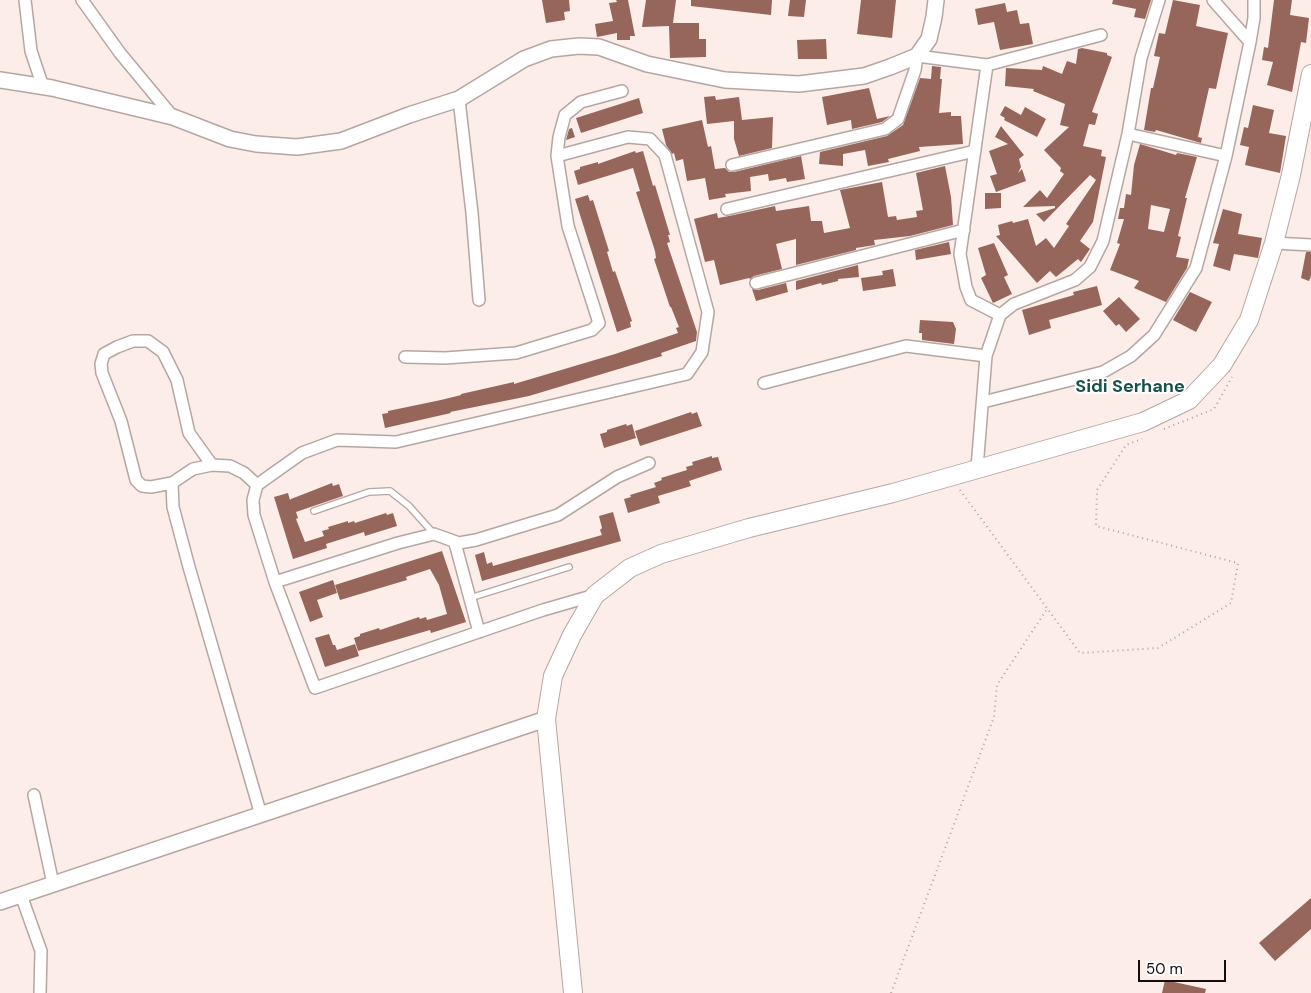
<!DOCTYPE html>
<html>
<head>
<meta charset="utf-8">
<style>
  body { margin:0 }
  #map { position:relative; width:1311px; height:993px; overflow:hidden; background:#fdede9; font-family:"DM Sans",sans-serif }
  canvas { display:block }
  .scale { position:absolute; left:1138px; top:960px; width:88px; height:22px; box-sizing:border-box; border:2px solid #130e0d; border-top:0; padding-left:6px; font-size:15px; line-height:18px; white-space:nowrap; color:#130e0d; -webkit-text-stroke:4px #fefefe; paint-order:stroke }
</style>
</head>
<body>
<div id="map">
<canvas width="1311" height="993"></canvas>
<div class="scale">50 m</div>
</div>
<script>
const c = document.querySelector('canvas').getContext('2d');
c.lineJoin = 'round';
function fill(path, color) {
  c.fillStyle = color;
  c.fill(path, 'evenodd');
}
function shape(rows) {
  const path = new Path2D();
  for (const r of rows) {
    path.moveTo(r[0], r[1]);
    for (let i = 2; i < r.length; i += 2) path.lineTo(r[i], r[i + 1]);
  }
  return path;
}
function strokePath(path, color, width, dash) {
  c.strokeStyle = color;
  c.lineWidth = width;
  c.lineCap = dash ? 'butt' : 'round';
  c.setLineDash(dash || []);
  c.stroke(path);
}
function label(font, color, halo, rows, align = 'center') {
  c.font = font + ' "DM Sans",sans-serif';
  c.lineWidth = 4;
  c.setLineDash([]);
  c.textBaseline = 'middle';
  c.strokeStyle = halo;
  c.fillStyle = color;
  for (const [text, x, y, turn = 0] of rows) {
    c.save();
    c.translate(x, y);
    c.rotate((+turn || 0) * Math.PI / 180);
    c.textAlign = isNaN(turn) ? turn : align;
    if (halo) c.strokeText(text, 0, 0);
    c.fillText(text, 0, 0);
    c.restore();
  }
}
fill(shape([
  [542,0,569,0,570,11,564,12,565,20,546,23],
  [616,0,628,0,635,36,630,36,630,40,617,40,617,33,597,37,595,24,613,21,609,3,617,2],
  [646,0,676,0,673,23,699,23,699,39,706,39,706,57,670,58,669,26,642,27],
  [691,0,772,0,771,15,691,6],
  [790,0,806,0,804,17,788,16],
  [861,0,896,0,892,38,857,34],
  [1113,0,1151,0,1145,19,1134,17,1136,9,1112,4],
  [1173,0,1200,5,1196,26,1228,33,1216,89,1209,88,1198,137,1202,138,1201,143,1156,130,1155,132,1144,130,1151,88,1153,88,1160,57,1154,56,1159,33,1165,34],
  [1274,0,1292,0,1290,15,1309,18,1306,43,1301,42,1292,92,1267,85,1273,62,1262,60,1264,47,1268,48],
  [1005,3,1007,12,1017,10,1020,24,1029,23,1033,44,1000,50,994,22,978,25,975,9],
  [826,39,827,59,798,59,797,40],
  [1082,48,1107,53,1107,55,1112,57,1092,112,1098,114,1095,125,1089,124,1083,146,1102,150,1101,156,1106,157,1093,222,1080,241,1090,249,1081,262,1078,259,1056,277,1050,271,1037,283,996,236,1000,235,998,225,1012,221,1013,223,1028,219,1036,246,1046,238,1054,248,1069,226,1066,224,1096,180,1090,175,1044,222,1036,214,1055,208,1055,206,1023,207,1040,190,1047,198,1064,174,1060,171,1061,168,1044,150,1069,127,1060,125,1065,104,1033,91,1034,89,1005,86,1006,68,1042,70,1043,66,1062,74,1067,61,1076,64,1078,49],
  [932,66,941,67,940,79,942,79,939,113,951,112,951,116,961,116,963,144,919,147,920,151,888,159,889,162,868,166,865,150,843,154,843,166,819,164,820,152,887,136,903,125,920,78,931,79],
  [869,88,877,119,890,116,882,122,852,129,851,120,827,125,822,97],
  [715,96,716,100,739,97,742,120,773,117,772,148,739,156,734,139,734,121,707,124,704,97],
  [639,98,643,113,581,133,576,118],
  [1253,105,1274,110,1269,133,1286,136,1280,173,1245,165,1249,147,1240,145,1244,127,1248,128],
  [1005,106,1021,115,1025,107,1046,119,1037,137,1004,120,1005,118,1000,115],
  [702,120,708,147,711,146,715,169,725,168,729,172,734,172,801,156,805,179,787,182,786,178,769,181,768,174,750,177,751,191,725,194,726,197,709,200,705,178,687,181,683,159,676,161,674,153,672,154,666,145,662,129],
  [1001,126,1024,155,1019,159,1021,167,1018,173,1022,169,1026,181,996,192,990,176,997,174,989,151,1008,144,995,137],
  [572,128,575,137,566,140,569,129],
  [1140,144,1176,155,1177,153,1197,157,1185,198,1187,198,1178,236,1181,237,1176,257,1189,259,1187,268,1166,302,1134,288,1139,281,1110,270,1120,244,1117,243,1124,219,1118,219,1120,208,1124,208,1126,194,1131,195,1134,165],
  [1151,205,1170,209,1164,232,1148,229],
  [635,151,636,153,643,151,653,186,655,185,670,235,668,235,670,242,667,243,697,332,696,341,661,353,662,356,529,396,450,412,451,413,385,428,382,414,388,413,388,411,441,400,461,395,461,394,514,382,514,384,615,354,678,333,676,328,679,327,671,307,670,307,654,259,656,258,655,251,636,192,640,191,633,168,578,185,574,171,580,169,580,167,598,162,598,164],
  [945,166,951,197,953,225,910,236,874,240,875,245,856,248,856,250,796,265,796,239,776,244,782,269,754,276,750,279,749,278,720,285,714,260,705,262,694,219,717,213,718,218,729,216,775,206,776,211,809,206,811,221,822,221,824,233,850,228,840,190,882,182,888,217,896,216,897,220,917,217,916,211,923,210,916,173],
  [985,193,1001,193,1001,208,985,209],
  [588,195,590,201,593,200,609,251,607,252,613,272,615,271,632,321,630,322,631,327,617,332,575,199],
  [1223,209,1242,214,1238,234,1262,238,1258,258,1234,254,1230,271,1213,266,1219,244,1213,243],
  [949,242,951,254,916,260,915,250],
  [994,243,1008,275,1004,277,1012,294,993,303,981,278,986,275,978,248],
  [1306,252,1311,252,1311,276,1309,281,1301,278],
  [858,265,859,277,838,279,838,281,822,285,821,283,796,290,796,281],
  [893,269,896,286,863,291,861,278,883,275,882,271],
  [786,283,788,292,756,301,752,289,758,290],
  [1097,286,1102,305,1049,320,1051,328,1029,335,1022,310,1074,295,1073,292],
  [1190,292,1212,302,1196,332,1173,320],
  [1119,297,1140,319,1126,332,1119,324,1116,326,1103,311],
  [920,320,953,322,956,329,954,344,922,340,922,333,919,333],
  [691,412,692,414,697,412,702,426,640,446,635,431],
  [626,424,627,426,632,424,636,438,604,448,600,434,607,432,607,430],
  [712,456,712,458,718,457,722,470,689,481,691,486,658,496,660,503,628,513,624,499,631,497,630,495,656,487,654,483,662,480,661,478,687,470,686,467,693,465,692,462],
  [332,483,333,486,339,484,343,496,296,512,298,518,296,519,305,542,324,536,322,531,329,529,328,527,348,521,348,523,354,521,355,523,386,513,387,515,393,513,397,526,365,536,364,532,326,544,327,548,293,559,274,497,288,493,290,500,291,499],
  [613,512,621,541,482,581,475,555,484,552,487,564,492,562,493,566,602,535,600,530,602,528,599,516],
  [442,551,466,622,431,633,430,630,358,651,354,638,360,636,360,634,379,628,380,630,419,617,420,619,426,617,427,620,447,614,439,585,430,569,406,577,407,580,340,600,335,585],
  [333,580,337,593,317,600,323,617,310,622,299,592],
  [329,634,333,645,335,645,337,650,355,644,359,656,325,667,315,638],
  [1311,898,1311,929,1275,961,1259,943],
  [1165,980,1206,989,1205,993,1162,993]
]), '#96665a');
const service = shape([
  [314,511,369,492,390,491,409,506,434,534],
  [470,598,569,567]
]);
const minor = shape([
  [25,0,31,51,43,87],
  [82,0,120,53,173,117],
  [1213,0,1250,42],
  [987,65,960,254,966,287,971,300,1000,315],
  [459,99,472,213,479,300],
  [1128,134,1226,156],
  [557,156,559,137,565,115,581,102,622,91],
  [732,165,885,129,898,119,915,70,917,56,987,65,1101,35],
  [727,209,975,151],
  [1274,243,1311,245],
  [756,283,964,230],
  [405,357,445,358,516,353,592,330,599,323,568,226,557,156,628,137,650,139,665,155,708,312,702,352,687,374,396,442,337,440,302,453,257,485,253,500,254,515,275,582,315,688,543,610,595,595],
  [764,383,906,346,986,356],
  [983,402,1103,372,1131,356,1154,335,1196,268,1226,156,1250,42,1254,18,1254,0],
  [977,468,986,356,1000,315,1014,304,1075,280,1090,267,1103,241,1128,134,1141,58,1159,0],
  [172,483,151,487,142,486,136,480,121,421,102,373,101,364,104,354,117,347,133,341,148,341,163,352,177,380,189,433,212,465],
  [257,485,244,473,230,466,212,465,193,469,172,483,173,507,189,567,261,815],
  [455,543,479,632],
  [275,582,398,543,434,534,459,543,476,540,558,515,617,477,649,463],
  [34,795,53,884],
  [21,895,41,951,40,993]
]);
const secondary = shape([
  [0,80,52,88,173,117,230,139,256,144,297,147,341,141,409,115,459,99,524,59,551,49,579,46,599,47,647,64,725,80,799,84,864,76,890,67,917,56,929,39,934,17,936,0],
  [0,902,546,719]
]);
const primary = shape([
  [573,993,546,719,553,676,572,635,595,595,630,568,661,554,749,528,893,493,1143,422,1189,400,1222,365,1249,320,1274,243,1291,175,1311,74]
]);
strokePath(service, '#b5a6a2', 8);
strokePath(minor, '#b5a6a2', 14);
strokePath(secondary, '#b5a6a2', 18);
strokePath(primary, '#b5a6a2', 20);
strokePath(shape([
  [1164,429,1214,409,1232,377],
  [960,490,1080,653,1158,648,1231,603,1238,563,1096,526,1097,490,1126,445,1142,439],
  [891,993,994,717,997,685,1047,609]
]), '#ada19e', 2, [1, 4]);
strokePath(service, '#fff', 5.5);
strokePath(minor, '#fff', 11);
strokePath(secondary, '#fff', 15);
strokePath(primary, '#fff', 18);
label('bold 18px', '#18524c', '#fefefe', [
  ["Sidi Serhane",1130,387]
]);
</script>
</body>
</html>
